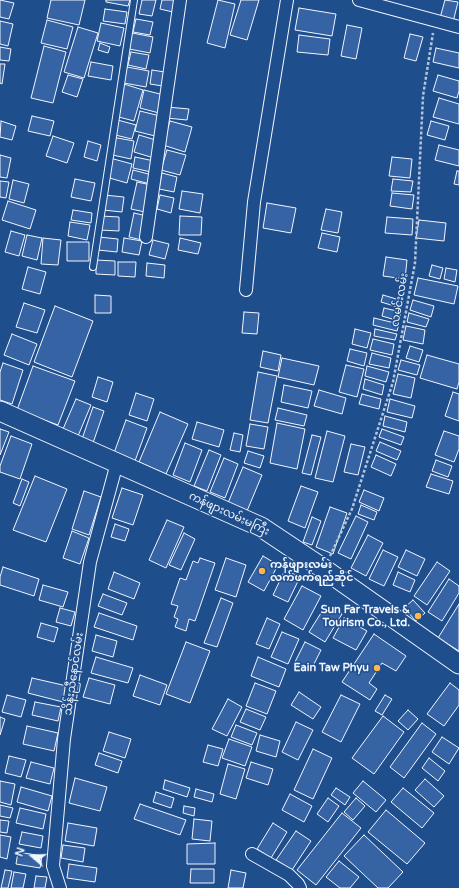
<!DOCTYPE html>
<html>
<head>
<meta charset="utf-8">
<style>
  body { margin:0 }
  #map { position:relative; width:459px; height:888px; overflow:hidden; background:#1f4e8c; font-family:"Varela Round",sans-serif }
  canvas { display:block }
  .north { position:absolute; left:12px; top:836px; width:40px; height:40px; -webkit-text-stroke:3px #1f4e8c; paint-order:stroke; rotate:289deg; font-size:11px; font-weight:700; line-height:16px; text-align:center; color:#f2f6ff }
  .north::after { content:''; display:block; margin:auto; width:14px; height:18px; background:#f2f6ff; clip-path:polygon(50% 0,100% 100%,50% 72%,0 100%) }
</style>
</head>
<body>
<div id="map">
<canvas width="459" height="888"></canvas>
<div class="north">N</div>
</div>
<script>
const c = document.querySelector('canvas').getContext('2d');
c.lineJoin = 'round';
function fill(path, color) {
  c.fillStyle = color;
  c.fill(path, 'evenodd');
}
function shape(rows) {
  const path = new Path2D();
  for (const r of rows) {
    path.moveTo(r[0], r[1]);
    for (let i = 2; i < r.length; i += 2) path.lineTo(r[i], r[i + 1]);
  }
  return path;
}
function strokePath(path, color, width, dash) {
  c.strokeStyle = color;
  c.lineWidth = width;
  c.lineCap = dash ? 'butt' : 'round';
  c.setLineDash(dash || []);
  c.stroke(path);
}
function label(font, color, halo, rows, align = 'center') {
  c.font = font + ' "Varela Round","Noto Sans Myanmar",sans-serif';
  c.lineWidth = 3;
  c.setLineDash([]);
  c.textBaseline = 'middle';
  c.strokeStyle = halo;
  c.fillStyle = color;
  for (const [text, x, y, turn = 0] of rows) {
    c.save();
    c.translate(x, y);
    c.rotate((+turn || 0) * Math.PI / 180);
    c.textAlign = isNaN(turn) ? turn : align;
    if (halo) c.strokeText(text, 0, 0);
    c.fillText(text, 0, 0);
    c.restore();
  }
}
const building = shape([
  [0,0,14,3,9,19,0,17,0,0],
  [51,0,85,0,79,25,47,18,51,0],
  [106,0,130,0,128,6,106,2,106,0],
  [142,0,156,0,152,16,139,14,142,0],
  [162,0,180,0,177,13,160,9,162,0],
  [218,0,235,4,225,48,207,43,218,0],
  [241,0,259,0,247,40,230,35,241,0],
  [445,0,458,2,453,22,440,18,445,0],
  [299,8,336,14,332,36,295,30,299,8],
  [105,9,127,12,125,24,103,21,105,9],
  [136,19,153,22,150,35,133,32,136,19],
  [47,20,73,27,67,49,41,43,47,20],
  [0,21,13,24,8,46,0,44,0,21],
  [101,23,124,28,120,46,97,41,101,23],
  [347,25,362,28,356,59,341,56,347,25],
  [78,27,98,33,84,78,64,72,78,27],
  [132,33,153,37,150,53,129,49,132,33],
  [410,34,423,37,416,61,404,58,410,34],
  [299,35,330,39,328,55,297,52,299,35],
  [100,43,110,47,108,53,98,50,100,43],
  [44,46,66,52,53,103,31,98,44,46],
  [0,47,11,49,9,61,0,60,0,47],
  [436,48,459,53,459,68,433,62,436,48],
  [131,52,149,55,146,69,128,65,131,52],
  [91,62,113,66,111,80,88,76,91,62],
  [0,64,5,64,2,84,0,83,0,64],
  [127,67,149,71,146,87,124,83,127,67],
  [152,70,171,73,169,87,150,84,152,70],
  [68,75,83,79,77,97,62,92,68,75],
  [438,75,459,81,459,91,457,98,433,91,438,75],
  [124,84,143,90,134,121,115,116,124,84],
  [144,90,164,95,159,113,140,108,144,90],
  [439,98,459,104,459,124,433,117,439,98],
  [167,107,189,109,187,120,166,118,167,107],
  [140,111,160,116,155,136,135,131,140,111],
  [32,116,54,121,50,136,28,131,32,116],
  [114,119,136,125,132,139,111,134,114,119],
  [1,121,16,126,12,140,0,137,1,121],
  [170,121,192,127,185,152,163,145,170,121],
  [431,121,449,126,445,140,427,135,431,121],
  [139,135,159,141,154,158,134,152,139,135],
  [53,136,74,143,67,163,46,156,53,136],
  [112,137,134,141,131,159,108,154,112,137],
  [88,141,101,145,97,161,84,157,88,141],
  [439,145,459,150,459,166,435,160,439,145],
  [167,150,186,155,180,175,161,170,167,150],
  [0,155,11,158,7,178,0,177,0,155],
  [135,157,154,161,151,172,133,168,135,157],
  [392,157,412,159,410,178,389,176,392,157],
  [110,158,132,164,127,183,106,177,110,158],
  [133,170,152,175,150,184,131,179,133,170],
  [457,171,459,171,459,185,454,184,457,171],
  [162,173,177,177,174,192,159,189,162,173],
  [75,179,95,183,91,201,71,197,75,179],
  [393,179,413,181,411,192,391,191,393,179],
  [13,180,29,184,24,203,9,199,13,180],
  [0,181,9,182,6,198,0,197,0,181],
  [137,182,151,185,145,212,131,209,137,182],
  [182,191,203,194,200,213,179,209,182,191],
  [392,193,414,195,412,209,390,206,392,193],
  [104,195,124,197,122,212,103,210,104,195],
  [160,195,174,198,171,213,157,209,160,195],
  [8,201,36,210,30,229,2,220,8,201],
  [267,203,296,208,291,233,263,228,267,203],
  [326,209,342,212,338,233,321,230,326,209],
  [73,210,92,213,91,223,71,220,73,210],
  [134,213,147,216,142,240,129,237,134,213],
  [101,216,119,217,119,231,100,230,101,216],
  [180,216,202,217,201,235,179,235,180,216],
  [387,217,413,219,412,235,385,233,387,217],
  [419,220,446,223,444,241,416,238,419,220],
  [70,222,90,225,87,240,68,236,70,222],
  [11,231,25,235,19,256,5,252,11,231],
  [322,233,340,237,337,252,318,248,322,233],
  [27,235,42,238,37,260,22,256,27,235],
  [99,237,118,239,117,252,98,250,99,237],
  [43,238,61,240,58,265,41,264,43,238],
  [124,238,142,241,139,255,122,252,124,238],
  [180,238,201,243,198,254,178,250,180,238],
  [153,240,169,244,165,259,149,255,153,240],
  [67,242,89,242,89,261,67,261,67,242],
  [386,257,407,260,405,279,383,276,386,257],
  [96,260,115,261,115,275,96,274,96,260],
  [118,262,136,262,135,277,118,276,118,262],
  [147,263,165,265,164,278,146,276,147,263],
  [432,265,443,268,440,279,429,276,432,265],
  [28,267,46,272,40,294,22,289,28,267],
  [446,268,457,270,455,282,444,279,446,268],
  [418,278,458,286,454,304,414,295,418,278],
  [95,295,111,296,111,313,95,313,95,295],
  [383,295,403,301,401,308,381,302,383,295],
  [413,300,434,306,431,317,410,310,413,300],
  [24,303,45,310,37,333,16,327,24,303],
  [55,306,93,321,72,377,34,362,55,306],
  [384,308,401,312,399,321,382,316,384,308],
  [244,312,259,313,257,334,242,333,244,312],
  [409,313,429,319,426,327,407,322,409,313],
  [374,318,399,324,397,331,373,325,374,318],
  [406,326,425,330,423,344,403,340,406,326],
  [355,329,371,333,367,348,352,344,355,329],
  [375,329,397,334,395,340,374,336,375,329],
  [12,334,37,344,29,365,4,355,12,334],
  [373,339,394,344,392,355,370,350,373,339],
  [410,346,423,350,419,362,406,358,410,346],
  [350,349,367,353,364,366,347,361,350,349],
  [263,351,281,355,278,371,260,367,263,351],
  [372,353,391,358,389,368,369,364,372,353],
  [427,355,459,364,459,382,457,389,420,378,427,355],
  [282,358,319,366,314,385,278,377,282,358],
  [401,360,420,365,417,375,398,370,401,360],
  [3,363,23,370,12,404,0,400,0,372,3,363],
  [346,365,364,369,357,397,339,392,346,365],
  [33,366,75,381,58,425,17,410,33,366],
  [367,366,389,372,386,382,365,376,367,366],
  [258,372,277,376,268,423,250,420,258,372],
  [398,374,415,378,411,398,393,394,398,374],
  [98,377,113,382,107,402,92,397,98,377],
  [365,379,384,385,382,395,363,389,365,379],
  [284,385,312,391,308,408,281,402,284,385],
  [319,390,346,398,342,414,314,406,319,390],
  [453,392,459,394,459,421,445,416,453,392],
  [136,393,154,399,147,421,129,415,136,393],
  [362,394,381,399,379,409,359,404,362,394],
  [76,399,91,405,78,436,63,429,76,399],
  [390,399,415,406,412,418,387,412,390,399],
  [93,407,104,411,93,443,82,439,93,407],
  [278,408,307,415,304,426,275,420,278,408],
  [160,412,188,424,166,474,139,462,160,412],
  [385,416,407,422,405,432,383,426,385,416],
  [126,420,147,428,135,461,114,453,126,420],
  [197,422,224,430,219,447,192,439,197,422],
  [277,423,305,429,297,469,270,463,277,423],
  [250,424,268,427,264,449,246,446,250,424],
  [0,429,9,432,0,455,0,429],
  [382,429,404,437,401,445,379,437,382,429],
  [327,431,345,436,333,482,315,478,327,431],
  [444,431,459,436,459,449,454,462,435,455,444,431],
  [234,433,243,435,240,452,230,450,234,433],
  [312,435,321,437,311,475,302,473,312,435],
  [11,436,32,444,20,479,0,472,0,466,11,436],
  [380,442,401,451,397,460,376,451,380,442],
  [185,443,202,450,190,482,173,475,185,443],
  [351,444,365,447,358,475,344,472,351,444],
  [209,450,221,455,207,491,194,486,209,450],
  [248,451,264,456,260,468,244,463,248,451],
  [376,455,396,464,391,476,371,467,376,455],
  [224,458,238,464,225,498,210,492,224,458],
  [436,460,452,466,448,477,432,471,436,460],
  [243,467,262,475,247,511,228,503,243,467],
  [431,474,453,481,449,494,426,487,431,474],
  [35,476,67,489,46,542,13,530,35,476],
  [22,479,29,482,20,506,13,503,22,479],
  [301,486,318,492,305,528,288,521,301,486],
  [122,488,143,495,133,525,112,518,122,488],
  [364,490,384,498,379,511,359,502,364,490],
  [84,491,101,497,89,535,72,529,84,491],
  [361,505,377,512,374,520,358,514,361,505],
  [330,507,347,513,333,554,316,547,330,507],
  [356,516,368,522,351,559,338,553,356,516],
  [312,517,321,521,312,545,303,542,312,517],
  [167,520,184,527,166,568,149,560,167,520],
  [115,524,129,529,125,541,111,537,115,524],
  [72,531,89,538,80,564,63,558,72,531],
  [184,533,195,539,181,570,169,565,184,533],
  [368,535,383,543,366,576,351,568,368,535],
  [383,550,398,557,384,586,369,579,383,550],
  [406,550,425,559,417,576,398,567,406,550],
  [263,556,278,565,264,591,248,582,263,556],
  [200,558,215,563,195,621,189,619,186,631,175,627,178,619,174,617,178,606,171,604,180,578,186,580,193,561,198,563,200,558],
  [226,558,246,565,236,597,215,590,226,558],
  [437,562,450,571,427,605,414,596,437,562],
  [3,567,39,579,34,596,0,585,0,577,3,567],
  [285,570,300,577,288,602,273,595,285,570],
  [114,572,140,583,134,599,108,589,114,572],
  [398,572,415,580,410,592,393,585,398,572],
  [449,579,459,586,459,593,442,621,428,612,449,579],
  [43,585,68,592,63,607,39,600,43,585],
  [302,586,321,596,303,630,284,619,302,586],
  [103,594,127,603,122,615,98,606,103,594],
  [221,598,233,603,217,647,204,643,221,598],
  [413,600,425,613,416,621,404,608,413,600],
  [459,604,459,651,438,638,459,604],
  [326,605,342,614,325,642,309,632,326,605],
  [60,608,75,612,71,626,56,622,60,608],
  [99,613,137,626,133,640,94,627,99,613],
  [267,618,280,624,269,649,256,644,267,618],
  [344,618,367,631,356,650,333,638,344,618],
  [41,623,58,628,54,642,37,637,41,623],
  [282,632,299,639,288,664,271,657,282,632],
  [374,634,406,656,396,671,382,663,369,683,377,689,370,700,342,682,374,634],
  [96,635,117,641,113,657,92,651,96,635],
  [186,642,210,651,190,703,166,694,186,642],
  [305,642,321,650,311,670,295,662,305,642],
  [96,657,133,668,128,683,91,673,96,657],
  [258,657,286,669,279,687,251,676,258,657],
  [140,675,167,685,160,705,133,696,140,675],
  [32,678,67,686,63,702,28,693,32,678],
  [89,678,115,685,110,704,83,697,89,678],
  [255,683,276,691,267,714,246,706,255,683],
  [450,683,459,690,459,705,444,726,427,714,450,683],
  [299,692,321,707,313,719,291,705,299,692],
  [7,695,26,700,21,717,2,712,7,695],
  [341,695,360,704,341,742,322,732,341,695],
  [385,695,392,699,382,715,375,711,385,695],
  [228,699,242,707,227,736,212,729,228,699],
  [35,702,61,707,58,721,32,715,35,702],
  [246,709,266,717,260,730,240,722,246,709],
  [408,710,418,719,408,730,398,721,408,710],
  [383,716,404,732,374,774,352,758,383,716],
  [0,717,5,719,0,735,0,717],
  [296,722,313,730,298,760,282,752,296,722],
  [422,723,436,734,404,778,390,767,422,723],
  [236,725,257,733,252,745,231,737,236,725],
  [27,726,58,733,54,751,23,744,27,726],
  [109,732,131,739,125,758,103,751,109,732],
  [260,735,280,741,276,757,256,751,260,735],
  [442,737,459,748,449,764,432,752,442,737],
  [229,739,252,747,245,766,222,758,229,739],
  [208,745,223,749,218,766,203,762,208,745],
  [313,749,332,758,313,799,294,790,313,749],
  [99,753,122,761,118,773,95,765,99,753],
  [9,756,26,760,21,777,5,773,9,756],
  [429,758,445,771,438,781,422,768,429,758],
  [31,762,54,768,50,784,26,778,31,762],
  [251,762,273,769,268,785,246,778,251,762],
  [228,764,245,769,236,799,220,794,228,764],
  [75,778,107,787,100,811,69,803,75,778],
  [425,779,444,796,434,807,415,790,425,779],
  [165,780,190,788,187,797,163,789,165,780],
  [0,781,15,784,11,805,0,802,0,781],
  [363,781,386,800,376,812,353,793,363,781],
  [21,787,52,796,48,811,17,802,21,787],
  [336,788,350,797,345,805,331,795,336,788],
  [403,788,434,813,422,828,391,802,403,788],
  [196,789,214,794,212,802,194,797,196,789],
  [156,792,174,798,171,808,153,802,156,792],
  [290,794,312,806,304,822,282,810,290,794],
  [328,798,339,806,328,822,317,814,328,798],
  [356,798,365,806,353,820,344,812,356,798],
  [140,804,186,820,180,835,134,819,140,804],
  [0,805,13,808,10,818,0,816,0,805],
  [184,806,195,808,194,816,183,813,184,806],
  [20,808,46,814,43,829,16,823,20,808],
  [386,810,425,843,407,864,368,832,386,810],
  [342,813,361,828,316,885,297,870,342,813],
  [194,819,212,821,210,841,192,839,194,819],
  [0,820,9,821,7,833,0,832,0,820],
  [68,823,97,828,94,846,65,841,68,823],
  [273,823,287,832,271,858,257,849,273,823],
  [296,831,311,841,292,870,276,860,296,831],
  [22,832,43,836,41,848,19,844,22,832],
  [0,835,11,837,7,859,0,857,0,835],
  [364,835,403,872,388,888,378,888,344,856,364,835],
  [215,843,215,864,187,864,187,844,215,843],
  [63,845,85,848,83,862,61,858,63,845],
  [18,852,42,856,40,868,16,864,18,852],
  [339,861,359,877,350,888,340,888,326,877,339,861],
  [69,864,97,868,95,882,67,878,69,864],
  [191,869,214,869,214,883,190,883,191,869],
  [5,870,12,871,8,888,1,888,5,870],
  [231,870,246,873,243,888,228,888,231,870],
  [14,872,26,874,23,888,11,888,14,872],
  [36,876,47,877,45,888,34,888,36,876]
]);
fill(building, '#3563a3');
strokePath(building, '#f2f6ff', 1);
const service = shape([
  [93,267,134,0]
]);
const minor = shape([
  [359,0,459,27],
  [146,237,180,0],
  [246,290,254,202,287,0],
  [252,854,289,875,298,884,300,888],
  [60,888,53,866,64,739,90,562,117,463]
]);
const primary = shape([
  [0,411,261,527,324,569,459,664]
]);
strokePath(service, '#f2f6ff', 8);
strokePath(minor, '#f2f6ff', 14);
strokePath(primary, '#f2f6ff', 21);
strokePath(shape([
  [330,556,352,509,393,382,415,263,423,96,433,33]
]), '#b3c4dc', 2.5, [3, 2]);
strokePath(service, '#1f4e8c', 6);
strokePath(minor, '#1f4e8c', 12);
strokePath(primary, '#1f4e8c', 19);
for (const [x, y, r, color] of [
  [262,571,4,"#ffb74d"],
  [418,616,4,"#ffb74d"],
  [377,668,4,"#ffb74d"]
]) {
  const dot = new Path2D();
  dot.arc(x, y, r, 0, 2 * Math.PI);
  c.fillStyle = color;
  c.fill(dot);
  strokePath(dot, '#1f4e8c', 1.5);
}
label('11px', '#f2f6ff', '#1f4e8c', [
  ["လမင်းလမ်း",400,300,-80],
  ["ကန်ဖျားလမ်းမကြီး",229,514,25],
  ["သိန်းညီနောင်လမ်း",74,674,-82]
]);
label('bold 11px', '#f2f6ff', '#1f4e8c', [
  ["ကန်ဖျားလမ်း",270,565,"left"],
  ["လက်ဖက်ရည်ဆိုင်",270,578,"left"],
  ["Sun Far Travels &",410,610],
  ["Tourism Co., Ltd.",410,623],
  ["Eain Taw Phyu",369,668]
], 'right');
</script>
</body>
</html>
